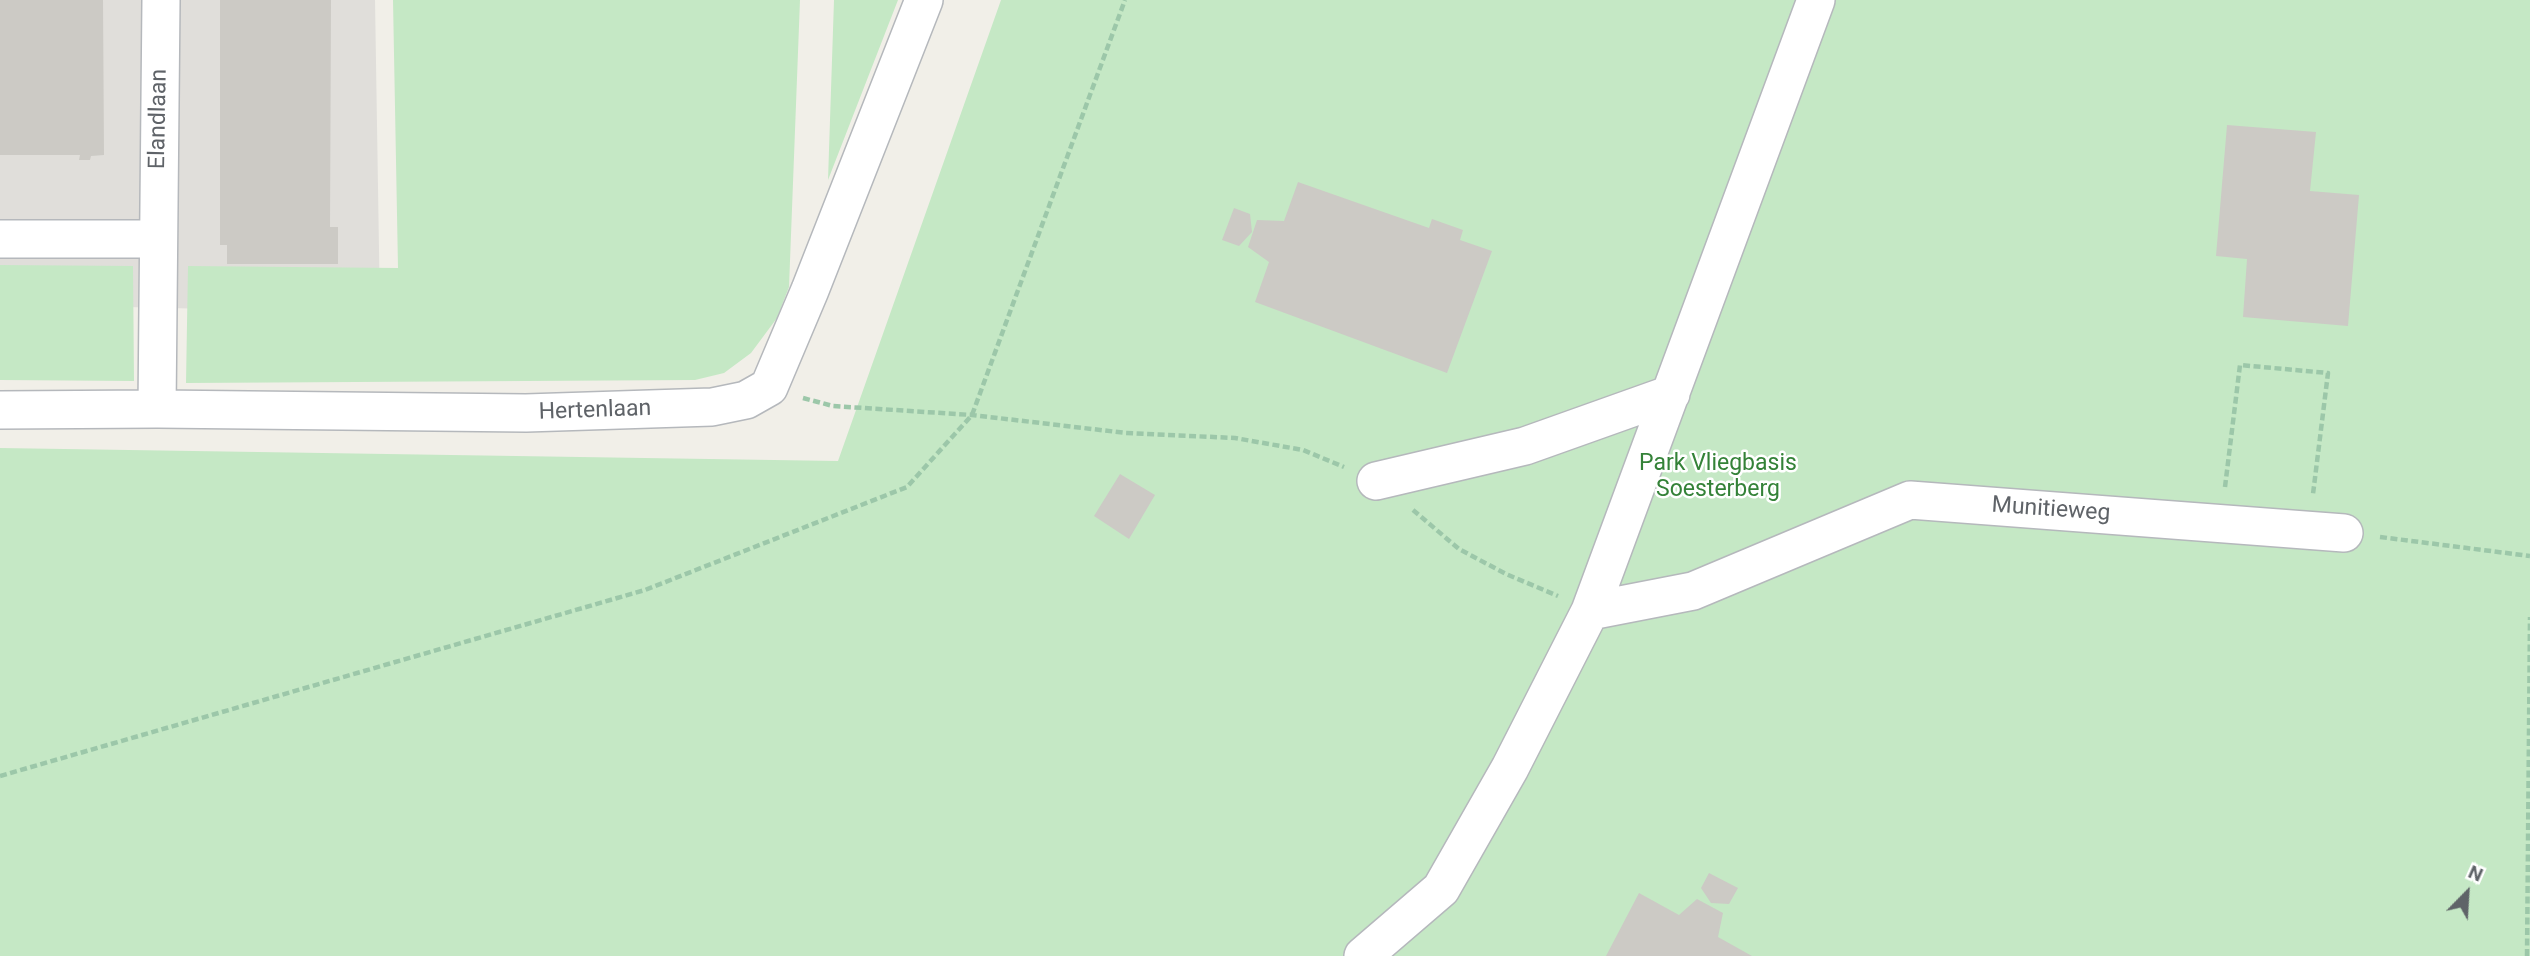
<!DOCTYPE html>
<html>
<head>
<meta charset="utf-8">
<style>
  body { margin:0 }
  #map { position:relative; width:2530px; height:956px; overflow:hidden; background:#f1efe8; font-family:Roboto,sans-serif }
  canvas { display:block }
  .north { position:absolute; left:2432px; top:858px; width:70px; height:70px; -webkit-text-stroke:5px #fff; paint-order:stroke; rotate:24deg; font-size:19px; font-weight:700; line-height:28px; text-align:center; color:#5f6368 }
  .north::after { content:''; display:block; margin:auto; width:24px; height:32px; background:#5f6368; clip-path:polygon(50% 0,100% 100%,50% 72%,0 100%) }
</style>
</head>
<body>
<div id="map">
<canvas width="2530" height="956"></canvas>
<div class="north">N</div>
</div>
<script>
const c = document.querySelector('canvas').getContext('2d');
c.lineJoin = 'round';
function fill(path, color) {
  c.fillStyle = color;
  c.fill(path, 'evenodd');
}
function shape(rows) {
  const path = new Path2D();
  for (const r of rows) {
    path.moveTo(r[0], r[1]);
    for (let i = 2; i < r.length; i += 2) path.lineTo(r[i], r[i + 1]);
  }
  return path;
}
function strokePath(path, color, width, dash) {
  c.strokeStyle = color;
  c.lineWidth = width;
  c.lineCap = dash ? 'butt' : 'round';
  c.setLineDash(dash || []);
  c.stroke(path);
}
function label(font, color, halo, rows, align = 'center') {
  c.font = font + ' Roboto,sans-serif';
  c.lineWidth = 5;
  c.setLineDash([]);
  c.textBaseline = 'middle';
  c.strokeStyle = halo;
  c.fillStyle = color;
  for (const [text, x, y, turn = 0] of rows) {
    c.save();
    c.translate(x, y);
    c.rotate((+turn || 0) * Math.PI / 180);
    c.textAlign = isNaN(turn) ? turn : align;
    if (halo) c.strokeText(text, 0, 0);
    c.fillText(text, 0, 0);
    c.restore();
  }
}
fill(shape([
  [0,0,375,0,380,313,0,304]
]), '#e0deda');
fill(shape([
  [393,0,800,0,789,287,777,318,751,353,724,373,695,380,186,383,188,266,398,268],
  [834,0,898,0,828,180],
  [1001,0,2530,0,2530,956,0,956,0,448,838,461],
  [0,265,133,266,134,381,0,380]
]), '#c5e8c5');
fill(shape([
  [0,0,103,0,104,155,91,156,90,160,79,160,80,155,0,155],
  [220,0,331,0,330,227,338,227,338,264,227,264,227,245,220,245],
  [2227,125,2316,132,2310,191,2359,195,2348,326,2243,317,2247,259,2216,256],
  [1298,182,1429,228,1432,219,1463,230,1460,240,1492,251,1447,373,1255,302,1269,262,1248,247,1257,220,1284,221],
  [1234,208,1250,214,1252,232,1239,246,1222,240],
  [1120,474,1155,495,1129,539,1094,516],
  [1709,873,1738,888,1729,904,1711,903,1701,888],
  [1639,893,1679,915,1697,899,1723,913,1718,937,1752,956,1606,956]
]), '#cccac5');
const minor = shape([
  [0,239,158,239],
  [157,409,161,0],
  [0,410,157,409,526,413,712,407,746,400,769,387,810,290,924,0],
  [1376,481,1525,446,1671,394],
  [1590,611,1693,591,1910,500,2344,533],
  [1363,956,1441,889,1510,768,1590,611,1816,0]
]);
strokePath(minor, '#b5b8bc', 40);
strokePath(shape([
  [803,398,833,406,972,415,1126,433,1235,438,1303,450,1344,467],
  [2225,487,2240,365,2328,373,2313,494],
  [1413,510,1459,549,1506,574,1558,596],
  [2380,537,2530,556],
  [0,776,645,590,907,487,972,415,1125,0],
  [2527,956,2530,617]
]), '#9cc7a9', 4.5, [7, 3.5]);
strokePath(minor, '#fff', 37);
label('23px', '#5f6368', '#fff', [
  ["Elandlaan",159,119,-89],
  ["Hertenlaan",595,411,-2],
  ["Munitieweg",2051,510,4]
]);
label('23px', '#348238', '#fff', [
  ["Park Vliegbasis",1718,464],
  ["Soesterberg",1718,490]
]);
</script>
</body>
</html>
